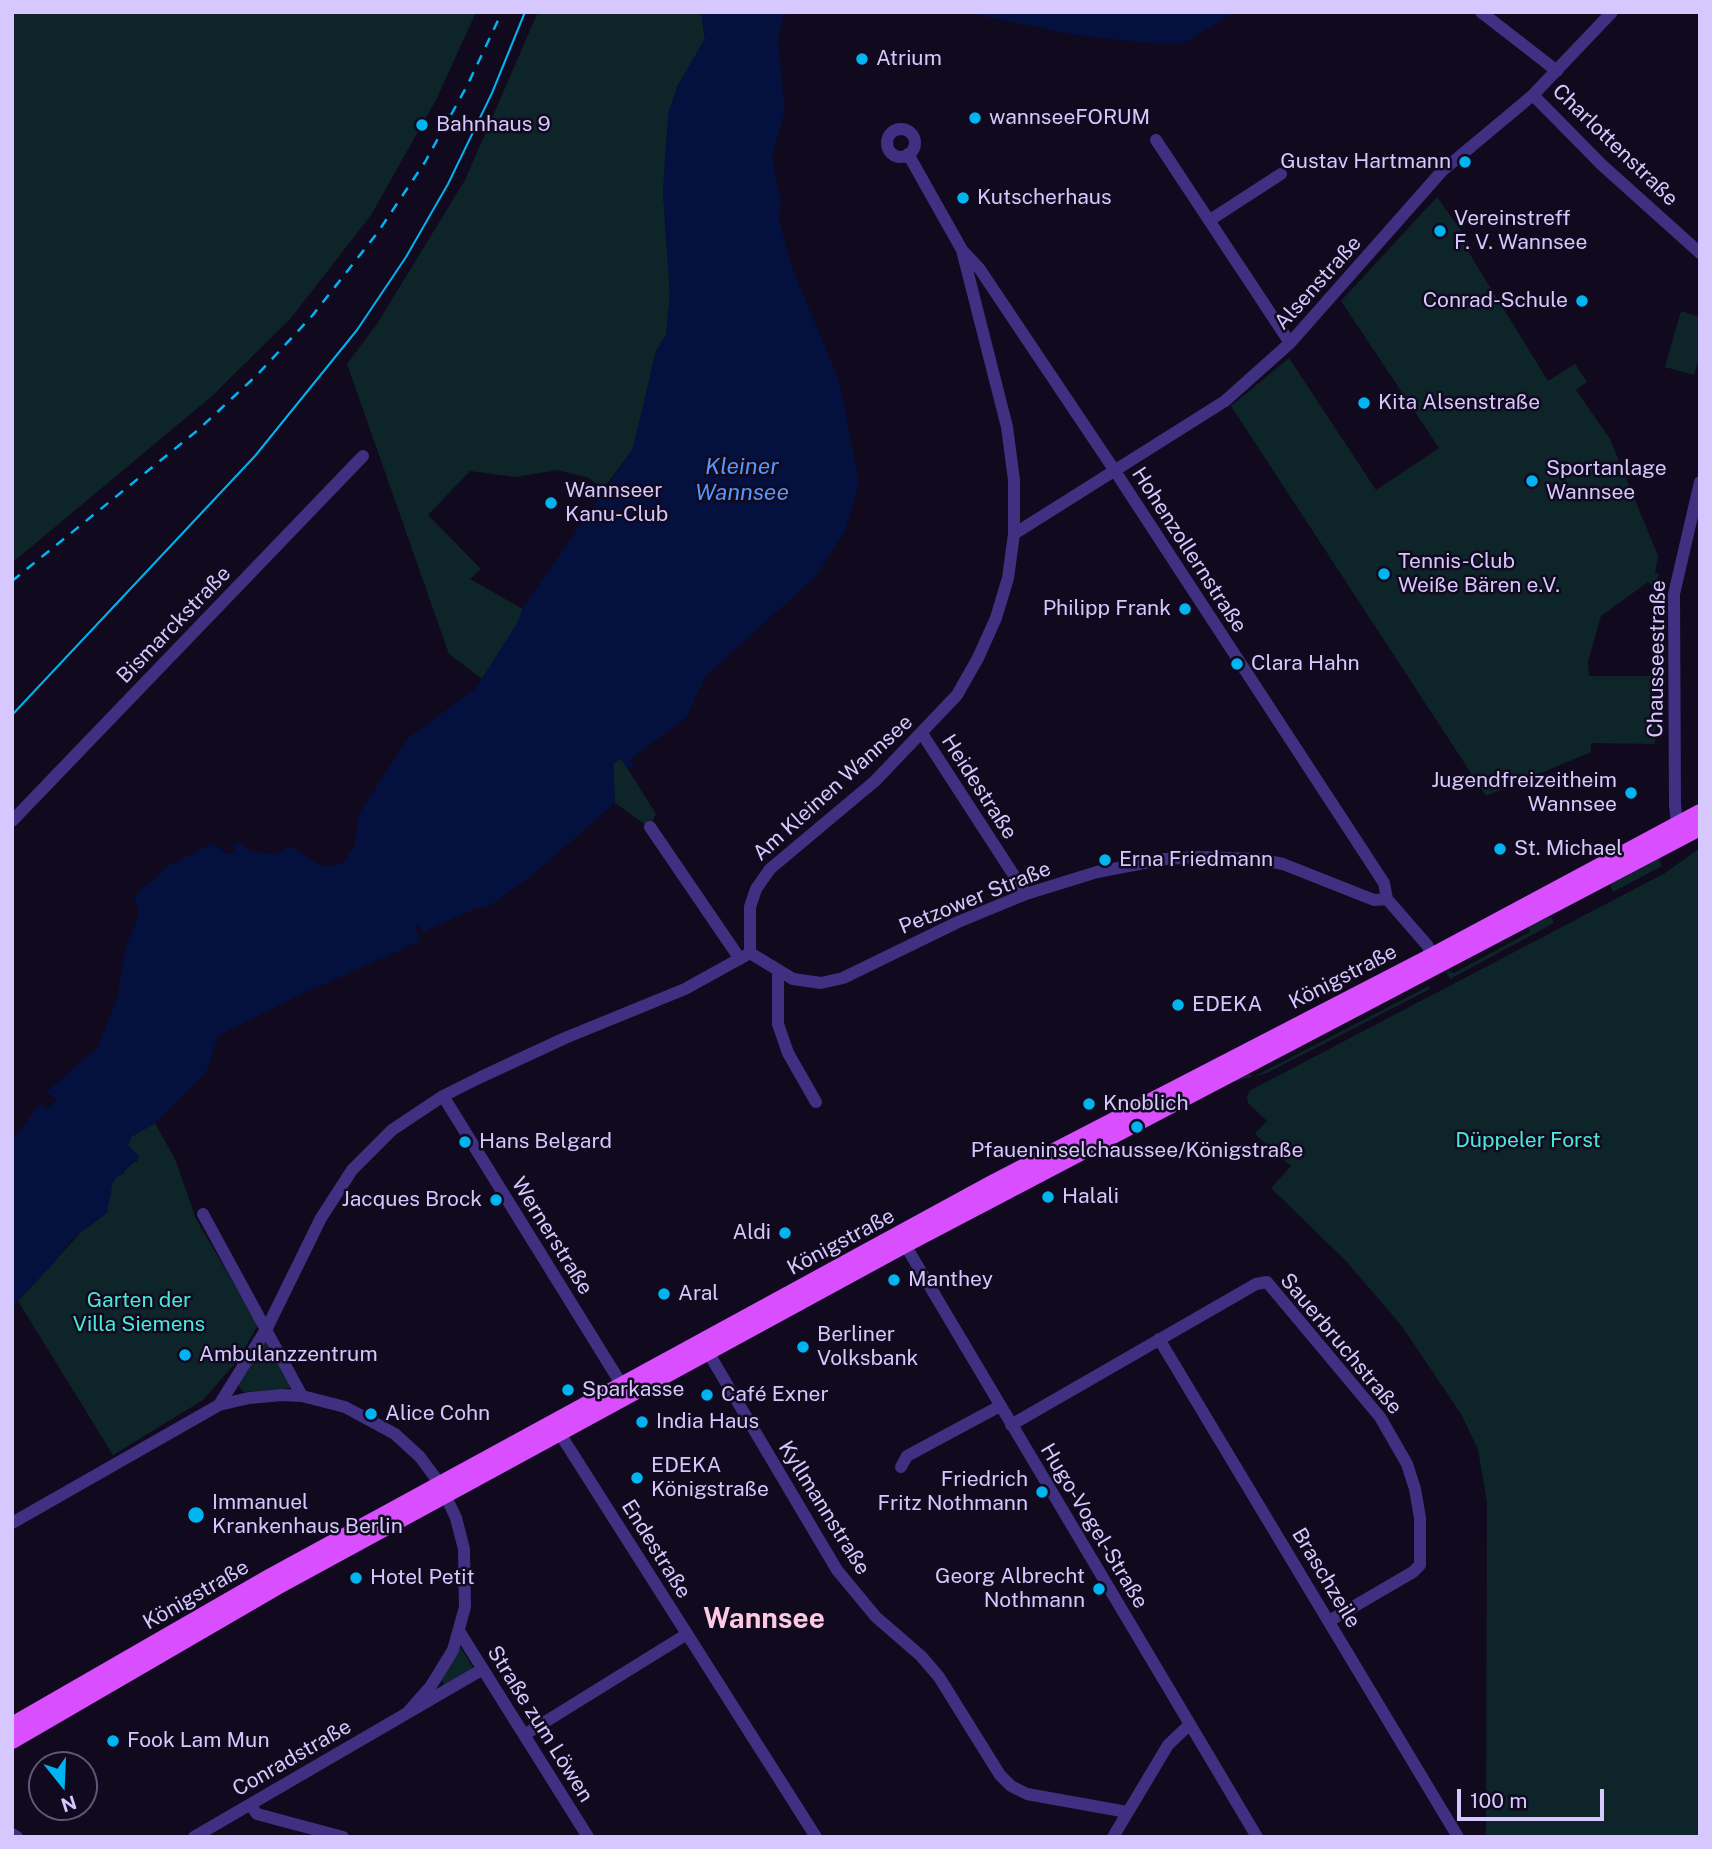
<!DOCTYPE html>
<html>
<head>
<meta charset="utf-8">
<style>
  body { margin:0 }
  #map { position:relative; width:1712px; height:1849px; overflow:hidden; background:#110a1e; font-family:"Public Sans",sans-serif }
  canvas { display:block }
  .frame { position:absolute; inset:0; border:14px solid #d6c7ff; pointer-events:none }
  .north { position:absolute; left:28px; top:1751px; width:70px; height:70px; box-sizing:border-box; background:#110a1e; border:2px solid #605678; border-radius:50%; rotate:162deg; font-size:19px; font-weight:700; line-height:28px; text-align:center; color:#d6c7ff }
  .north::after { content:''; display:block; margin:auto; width:24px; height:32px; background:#00b4f2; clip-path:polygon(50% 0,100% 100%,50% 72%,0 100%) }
  .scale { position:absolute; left:1457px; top:1789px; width:147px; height:32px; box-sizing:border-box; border:4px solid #d6c7ff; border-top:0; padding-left:9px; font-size:21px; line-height:24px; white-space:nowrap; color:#d6c7ff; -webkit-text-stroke:5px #110a1e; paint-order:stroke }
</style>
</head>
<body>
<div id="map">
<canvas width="1712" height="1849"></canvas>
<div class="frame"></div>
<div class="north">N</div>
<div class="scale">100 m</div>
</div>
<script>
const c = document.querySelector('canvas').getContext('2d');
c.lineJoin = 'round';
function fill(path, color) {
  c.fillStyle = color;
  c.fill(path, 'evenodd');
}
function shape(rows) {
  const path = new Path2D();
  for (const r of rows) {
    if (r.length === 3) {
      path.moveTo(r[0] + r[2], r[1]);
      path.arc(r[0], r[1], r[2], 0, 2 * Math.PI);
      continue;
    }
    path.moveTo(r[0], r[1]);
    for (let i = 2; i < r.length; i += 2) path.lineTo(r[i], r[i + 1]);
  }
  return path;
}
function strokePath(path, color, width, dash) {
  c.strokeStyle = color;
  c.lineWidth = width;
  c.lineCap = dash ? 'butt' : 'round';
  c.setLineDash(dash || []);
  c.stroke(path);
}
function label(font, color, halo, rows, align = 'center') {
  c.font = font + ' "Public Sans",sans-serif';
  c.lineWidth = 5;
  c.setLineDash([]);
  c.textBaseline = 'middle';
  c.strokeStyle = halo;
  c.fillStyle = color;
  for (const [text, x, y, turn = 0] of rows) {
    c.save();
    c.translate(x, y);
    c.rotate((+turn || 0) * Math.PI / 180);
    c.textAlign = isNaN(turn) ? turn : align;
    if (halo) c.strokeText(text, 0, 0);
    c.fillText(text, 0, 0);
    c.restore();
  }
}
fill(shape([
  [12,12,476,12,437,98,371,215,291,318,212,396,12,563],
  [538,12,701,12,705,39,677,87,663,191,670,295,666,335,656,351,633,449,603,489,589,478,558,470,515,477,470,471,428,515,481,569,470,579,556,628,501,693,449,654,347,364,377,324,465,180],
  [1437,197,1468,241,1469,253,1548,381,1575,364,1587,382,1576,390,1610,439,1658,556,1655,573,1659,574,1654,589,1648,582,1601,616,1588,662,1589,676,1655,676,1655,744,1591,743,1591,752,1486,796,1231,406,1289,358,1376,490,1439,448,1341,301],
  [1681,311,1700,317,1700,355,1694,375,1665,367],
  [621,758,656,814,649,827,615,803,613,764],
  [1700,848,1700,1837,1486,1837,1487,1502,1478,1449,1461,1414,1401,1325,1346,1261,1271,1188,1291,1166,1255,1134,1267,1121,1248,1103,1247,1097,1249,1091,1665,873],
  [1658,858,1662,866,1613,892,1610,885,1614,881],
  [1551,917,1554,923,1450,979,1445,970,1454,973,1530,932,1527,925],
  [1429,986,1430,989,1267,1073,1232,1082,1247,1072,1253,1077],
  [155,1123,175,1159,196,1219,258,1325,238,1360,203,1400,113,1455,18,1301,84,1229,116,1177,123,1174,129,1164,138,1161,128,1145,131,1137],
  [268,1341,292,1388,243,1392,238,1385,263,1343],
  [461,1648,474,1669,444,1685,442,1679,457,1651]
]), '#0d2529');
fill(shape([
  [701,12,789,12,783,18,778,42,785,111,772,157,781,203,779,219,791,265,840,383,859,483,845,531,817,575,705,677,686,718,630,759,635,765,628,769,620,758,613,764,615,803,535,873,487,908,477,908,423,932,419,925,415,927,421,941,302,994,218,1036,206,1073,155,1123,131,1137,128,1145,140,1157,113,1181,107,1213,71,1240,54,1263,12,1307,12,1141,39,1104,47,1108,57,1100,46,1092,97,1048,117,999,126,946,140,912,134,899,141,889,163,872,162,869,214,843,228,855,235,851,232,846,238,841,248,850,274,854,291,846,322,867,342,864,354,847,359,814,401,748,408,738,476,688,519,620,522,609,633,449,656,351,666,335,670,295,663,191,668,114,677,87,705,39],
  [963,12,1235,12,1184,43,1148,43,1076,35]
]), '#04103d');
strokePath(shape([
  [1481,12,1557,71],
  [1533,95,1602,165,1700,253],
  [901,143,14],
  [1156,140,1290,343],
  [908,154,962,250,979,268,1115,471,1384,883,1387,899,1427,945,1437,963],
  [1210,220,1281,174],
  [1014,534,1225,401,1290,343,1442,171,1533,95,1612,12],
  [923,735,1026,894],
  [12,821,363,456],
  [650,827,740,959],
  [1678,831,1675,805,1674,594,1700,482],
  [750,953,793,979,821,983,843,978,958,922,1026,894,1097,872,1165,859,1199,857,1258,859,1283,864,1374,900,1387,899],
  [778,973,778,1024,788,1053,816,1102],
  [443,1096,625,1390],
  [203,1214,302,1396],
  [901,1238,1257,1837],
  [1159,1339,1458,1837],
  [705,1347,837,1570,876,1617,921,1656,939,1677,1000,1775,1011,1786,1027,1794,1127,1812],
  [219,1405,249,1398,282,1395,302,1396,345,1407,395,1434,420,1457,440,1484,456,1518,464,1549,465,1607,453,1650,431,1686,408,1712],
  [1011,1425,1256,1284,1267,1282,1380,1417,1407,1464,1415,1489,1420,1518,1420,1565,1413,1572,1329,1621],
  [555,1426,816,1837],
  [901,1467,907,1456,1000,1406],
  [12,1523,219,1405,267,1328,321,1218,352,1170,392,1130,443,1096,481,1077,565,1038,685,989,750,953,750,907,756,889,770,869,875,781,957,695,978,658,996,618,1008,578,1014,534,1014,480,1007,427,962,250],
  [459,1631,588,1837],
  [524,1735,687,1634],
  [251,1806,257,1814,343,1837],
  [12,1834,17,1837],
  [194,1837,483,1669],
  [1113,1837,1168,1745,1190,1724]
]), '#403082', 12);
strokePath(shape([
  [12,1725,271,1576,992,1183,1433,955,1700,812],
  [12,1741,277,1587,905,1245,1700,828]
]), '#d94eff', 16);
strokePath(shape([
  [12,715,255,456,357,330,406,257,448,184,492,93,525,12]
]), '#00b4f2', 2);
strokePath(shape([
  [12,581,198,430,257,375,312,316,378,232,425,162,468,84,502,12]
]), '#00b4f2', 2.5, [10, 9]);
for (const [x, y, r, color] of [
  [862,59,7,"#00b4f2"],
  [975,118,7,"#00b4f2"],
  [422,125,7,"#00b4f2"],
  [1465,162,7,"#00b4f2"],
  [963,198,7,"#00b4f2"],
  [1440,231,7,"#00b4f2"],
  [1582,301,7,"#00b4f2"],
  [1364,403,7,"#00b4f2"],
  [1532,481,7,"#00b4f2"],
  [551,503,7,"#00b4f2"],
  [1384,574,7,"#00b4f2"],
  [1185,609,7,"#00b4f2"],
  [1237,664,7,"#00b4f2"],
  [1631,793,7,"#00b4f2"],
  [1500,849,7,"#00b4f2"],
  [1105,860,7,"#00b4f2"],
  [1178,1005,7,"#00b4f2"],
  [1089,1104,7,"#00b4f2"],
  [1137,1127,7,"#00b4f2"],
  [465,1142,7,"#00b4f2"],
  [1048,1197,7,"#00b4f2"],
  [496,1200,7,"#00b4f2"],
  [785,1233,7,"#00b4f2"],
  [894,1280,7,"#00b4f2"],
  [664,1294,7,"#00b4f2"],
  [803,1347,7,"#00b4f2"],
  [185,1355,7,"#00b4f2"],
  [568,1390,7,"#00b4f2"],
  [707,1395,7,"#00b4f2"],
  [371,1414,7,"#00b4f2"],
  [642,1422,7,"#00b4f2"],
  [637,1478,7,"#00b4f2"],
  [1042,1492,7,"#00b4f2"],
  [196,1515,9,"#00b4f2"],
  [356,1578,7,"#00b4f2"],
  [1099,1589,7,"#00b4f2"],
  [113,1741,7,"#00b4f2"]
]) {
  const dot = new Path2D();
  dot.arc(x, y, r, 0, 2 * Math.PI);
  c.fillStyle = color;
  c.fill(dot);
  strokePath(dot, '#110a1e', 2.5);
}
label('21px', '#d6c7ff', '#110a1e', [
  ["Atrium",876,59],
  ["wannseeFORUM",989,118],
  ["Bahnhaus 9",436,125],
  ["Gustav Hartmann",1451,162,"right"],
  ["Kutscherhaus",977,198],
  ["Vereinstreff",1454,219],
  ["F. V. Wannsee",1454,243],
  ["Conrad-Schule",1568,301,"right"],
  ["Kita Alsenstraße",1378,403],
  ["Sportanlage",1546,469],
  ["Wannsee",1546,493],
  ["Wannseer",565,491],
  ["Kanu-Club",565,515],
  ["Tennis-Club",1398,562],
  ["Weiße Bären e.V.",1398,586],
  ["Philipp Frank",1171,609,"right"],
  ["Clara Hahn",1251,664],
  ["Jugendfreizeitheim",1617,781,"right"],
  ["Wannsee",1617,805,"right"],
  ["St. Michael",1514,849],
  ["Erna Friedmann",1119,860],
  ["EDEKA",1192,1005],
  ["Knoblich",1103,1104],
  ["Hans Belgard",479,1142],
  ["Pfaueninselchaussee/Königstraße",1137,1151,"center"],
  ["Halali",1062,1197],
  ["Jacques Brock",482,1200,"right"],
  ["Aldi",771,1233,"right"],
  ["Manthey",908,1280],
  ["Aral",678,1294],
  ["Berliner",817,1335],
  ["Volksbank",817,1359],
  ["Ambulanzzentrum",199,1355],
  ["Sparkasse",582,1390],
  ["Café Exner",721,1395],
  ["Alice Cohn",385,1414],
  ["India Haus",656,1422],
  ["EDEKA",651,1466],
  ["Königstraße",651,1490],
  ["Friedrich",1028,1480,"right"],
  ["Fritz Nothmann",1028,1504,"right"],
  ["Immanuel",212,1503],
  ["Krankenhaus Berlin",212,1527],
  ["Georg Albrecht",1085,1577,"right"],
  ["Nothmann",1085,1601,"right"],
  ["Hotel Petit",370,1578],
  ["Fook Lam Mun",127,1741]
], 'left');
label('21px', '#d6c7ff', '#110a1e', [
  ["Charlottenstraße",1615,145,44],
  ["Alsenstraße",1318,283,-48],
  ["Hohenzollernstraße",1189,550,57],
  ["Bismarckstraße",174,625,-46],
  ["Chausseestraße",1657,659,-89],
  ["Heidestraße",979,787,57],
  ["Am Kleinen Wannsee",833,788,-42],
  ["Petzower Straße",975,898,-22],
  ["Königstraße",1343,977,-27],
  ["Wernerstraße",552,1236,58],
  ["Königstraße",841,1242,-28],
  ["Sauerbruchstraße",1341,1344,50],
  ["Kyllmannstraße",824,1508,58],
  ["Hugo-Vogel-Straße",1094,1526,59],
  ["Endestraße",656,1549,58],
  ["Braschzeile",1326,1578,59],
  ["Königstraße",196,1595,-30],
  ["Straße zum Löwen",540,1724,58],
  ["Conradstraße",292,1758,-30]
]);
label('21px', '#49e9da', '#110a1e', [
  ["Düppeler Forst",1528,1141],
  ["Garten der",139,1301],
  ["Villa Siemens",139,1325]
]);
label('italic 23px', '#5596ff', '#110a1e', [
  ["Kleiner",742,467],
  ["Wannsee",742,493]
]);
label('bold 28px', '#ffc9e3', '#110a1e', [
  ["Wannsee",764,1619]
]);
</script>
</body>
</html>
